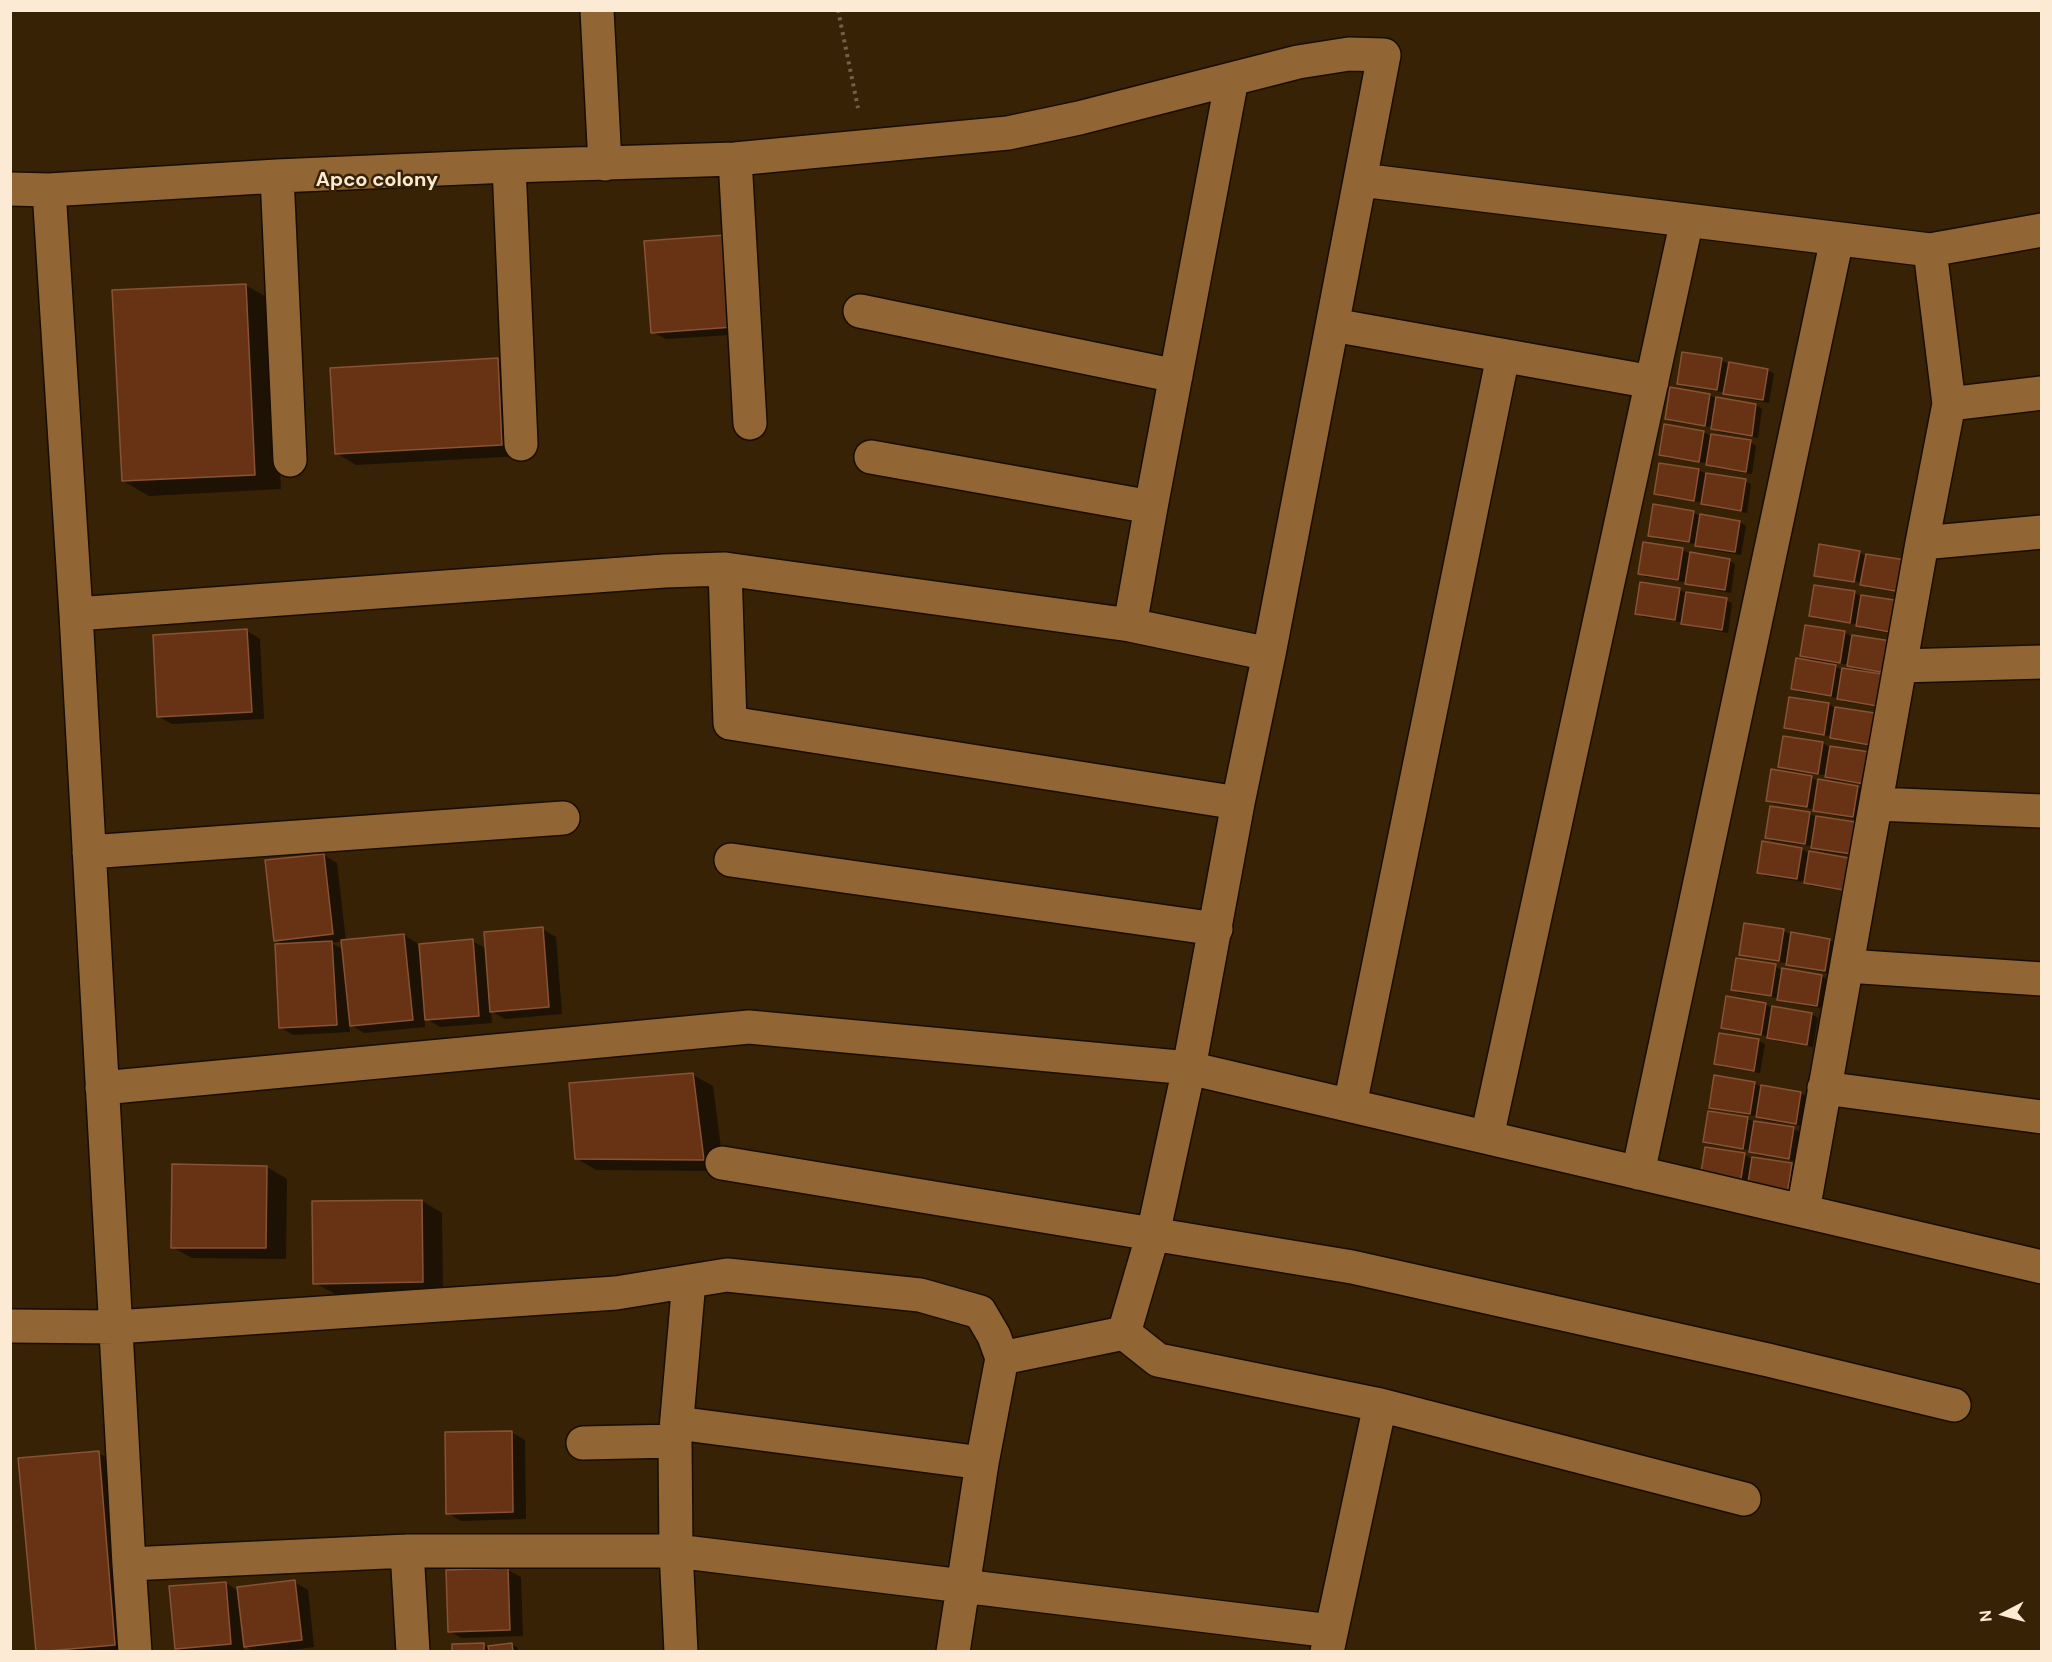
<!DOCTYPE html>
<html>
<head>
<meta charset="utf-8">
<style>
  body { margin:0 }
  #map { position:relative; width:2052px; height:1662px; overflow:hidden; background:#372206; font-family:"DM Sans",sans-serif }
  canvas { display:block }
  .frame { position:absolute; inset:0; border:12px solid #fdead5; pointer-events:none }
  .north { position:absolute; left:1974px; top:1584px; width:60px; height:60px; -webkit-text-stroke:4px #372206; paint-order:stroke; rotate:264deg; font-size:16px; font-weight:700; line-height:24px; text-align:center; color:#fdead5 }
  .north::after { content:''; display:block; margin:auto; width:21px; height:27px; background:#fdead5; clip-path:polygon(50% 0,100% 100%,50% 72%,0 100%) }
</style>
</head>
<body>
<div id="map">
<canvas width="2052" height="1662"></canvas>
<div class="frame"></div>
<div class="north">N</div>
</div>
<script>
const c = document.querySelector('canvas').getContext('2d');
c.lineJoin = 'round';
function fill(path, color) {
  c.fillStyle = color;
  c.fill(path, 'evenodd');
}
function shape(rows) {
  const path = new Path2D();
  for (const r of rows) {
    path.moveTo(r[0], r[1]);
    for (let i = 2; i < r.length; i += 2) path.lineTo(r[i], r[i + 1]);
  }
  return path;
}
function strokePath(path, color, width, dash) {
  c.strokeStyle = color;
  c.lineWidth = width;
  c.lineCap = dash ? 'butt' : 'round';
  c.setLineDash(dash || []);
  c.stroke(path);
}
function label(font, color, halo, rows, align = 'center') {
  c.font = font + ' "DM Sans",sans-serif';
  c.lineWidth = 5;
  c.setLineDash([]);
  c.textBaseline = 'middle';
  c.strokeStyle = halo;
  c.fillStyle = color;
  for (const [text, x, y, turn = 0] of rows) {
    c.save();
    c.translate(x, y);
    c.rotate((+turn || 0) * Math.PI / 180);
    c.textAlign = isNaN(turn) ? turn : align;
    if (halo) c.strokeText(text, 0, 0);
    c.fillText(text, 0, 0);
    c.restore();
  }
}
fill(shape([
  [646,242,746,334,666,339,652,332],
  [245,285,272,300,281,489,149,496,123,481],
  [497,360,517,371,522,456,356,465,336,453],
  [1721,360,1728,364,1768,370,1774,374,1769,403,1731,396,1723,392,1685,387,1679,383],
  [1710,395,1718,400,1756,405,1762,409,1758,438,1719,432,1711,427,1672,422,1666,419],
  [1704,432,1712,437,1750,442,1756,446,1752,474,1714,468,1705,463,1667,458,1661,455],
  [1699,470,1706,474,1745,481,1751,484,1747,513,1709,507,1700,502,1662,497,1656,494],
  [1693,512,1701,517,1740,522,1746,526,1741,555,1703,549,1695,544,1656,539,1650,535],
  [1683,550,1690,554,1729,560,1735,564,1731,593,1693,586,1684,582,1646,577,1640,573],
  [1859,552,1867,557,1907,594,1868,588,1849,577,1847,580,1854,583,1822,578,1816,575],
  [1642,583,1726,600,1732,603,1728,633,1689,626,1681,622,1643,617,1637,613],
  [1854,592,1860,596,1901,603,1902,635,1863,629,1855,624,1817,619,1811,616],
  [247,631,260,639,264,719,172,724,159,717],
  [1844,632,1851,636,1891,643,1892,675,1877,673,1888,679,1883,708,1845,702,1837,698,1799,692,1793,689,1813,662,1802,655],
  [1830,663,1846,664,1860,672,1843,671],
  [1790,699,1829,704,1835,708,1875,715,1876,747,1838,741,1830,736,1792,731,1785,728],
  [1823,743,1829,747,1869,754,1871,786,1832,780,1824,775,1786,770,1780,766],
  [1806,774,1817,781,1856,786,1864,791,1859,820,1821,813,1813,809,1774,804,1768,800,1805,776],
  [1810,814,1816,817,1857,857,1819,851,1811,846,1772,841,1766,837],
  [1802,849,1810,854,1848,859,1854,863,1850,892,1811,886,1804,882,1765,876,1759,872],
  [324,855,337,863,346,941,404,935,417,943,418,946,472,941,487,949,542,929,556,937,562,1014,505,1019,491,1011,492,1023,440,1027,425,1018,425,1027,364,1033,349,1024,350,1032,293,1035,280,1027,285,945,276,940],
  [343,941,344,950,331,943],
  [1783,931,1792,935,1830,940,1836,944,1832,974,1793,967,1786,963,1747,957,1741,954],
  [1775,966,1781,970,1822,976,1828,980,1823,1009,1785,1002,1777,998,1739,993,1733,989],
  [1765,1004,1774,1009,1812,1014,1818,1018,1813,1047,1775,1041,1767,1036,1729,1031,1723,1028],
  [1759,1041,1765,1044,1760,1073,1722,1067,1716,1063],
  [693,1075,713,1086,724,1171,596,1170,576,1158],
  [1754,1083,1762,1088,1801,1093,1807,1097,1802,1126,1763,1120,1755,1116,1717,1110,1711,1107],
  [1747,1118,1754,1122,1794,1129,1800,1132,1795,1161,1757,1155,1749,1150,1711,1145,1705,1142],
  [1707,1149,1745,1155,1753,1160,1791,1165,1797,1168,1793,1198,1747,1187],
  [267,1167,287,1179,286,1259,192,1258,172,1247],
  [422,1201,442,1213,443,1293,335,1294,315,1283,314,1202],
  [511,1432,525,1440,526,1519,461,1521,448,1513],
  [98,1453,118,1464,135,1652,38,1652],
  [508,1570,521,1577,523,1636,462,1638,449,1631],
  [294,1582,308,1590,314,1647,277,1652,255,1652,243,1645,244,1651,240,1652,182,1652,176,1648,225,1583,239,1591],
  [511,1644,518,1648,518,1652,453,1652,483,1645,489,1648]
]), '#0007');
const building = shape([
  [726,235,733,327,651,333,644,241,726,235],
  [246,284,255,475,122,481,112,290,246,284],
  [1682,352,1722,358,1717,390,1677,384,1682,352],
  [498,358,502,445,335,454,330,368,498,358],
  [1729,362,1768,369,1763,400,1723,394,1729,362],
  [1670,387,1710,394,1705,426,1665,419,1670,387],
  [1716,397,1756,404,1752,436,1711,429,1716,397],
  [1664,424,1704,431,1699,462,1659,455,1664,424],
  [1711,434,1751,440,1746,472,1706,465,1711,434],
  [1659,463,1699,469,1694,501,1654,494,1659,463],
  [1706,473,1746,479,1741,511,1701,504,1706,473],
  [1653,504,1694,511,1689,542,1648,536,1653,504],
  [1700,514,1740,521,1735,552,1695,546,1700,514],
  [1643,542,1683,548,1678,580,1638,574,1643,542],
  [1819,544,1860,551,1854,582,1814,576,1819,544],
  [1690,552,1730,559,1725,590,1685,584,1690,552],
  [1866,554,1906,560,1901,592,1860,585,1866,554],
  [1640,582,1680,588,1675,620,1635,614,1640,582],
  [1814,585,1855,591,1850,623,1809,616,1814,585],
  [1686,592,1727,598,1722,630,1681,624,1686,592],
  [1861,595,1901,601,1896,633,1856,626,1861,595],
  [1805,625,1845,631,1840,663,1800,656,1805,625],
  [247,629,252,712,157,717,153,635,247,629],
  [1852,635,1891,641,1886,673,1847,666,1852,635],
  [1796,658,1836,665,1831,696,1791,689,1796,658],
  [1842,668,1882,674,1877,706,1837,699,1842,668],
  [1789,697,1829,703,1824,735,1784,728,1789,697],
  [1835,707,1875,713,1870,745,1830,738,1835,707],
  [1783,736,1823,742,1818,774,1778,767,1783,736],
  [1830,746,1870,752,1864,784,1825,777,1830,746],
  [1771,769,1812,776,1807,807,1766,801,1771,769],
  [1818,779,1858,786,1853,817,1813,811,1818,779],
  [1770,806,1810,812,1805,844,1765,838,1770,806],
  [1816,816,1856,822,1851,854,1811,848,1816,816],
  [1762,841,1802,848,1797,879,1757,873,1762,841],
  [1809,851,1849,858,1843,890,1804,883,1809,851],
  [324,854,333,934,274,941,265,860,324,854],
  [1744,923,1784,929,1779,961,1739,955,1744,923],
  [543,927,549,1007,490,1012,484,932,543,927],
  [1791,932,1830,939,1825,971,1786,965,1791,932],
  [404,934,413,1020,350,1026,341,940,404,934],
  [473,939,479,1016,425,1020,419,944,473,939],
  [332,941,337,1025,279,1028,275,944,332,941],
  [1736,958,1776,964,1771,996,1731,990,1736,958],
  [1782,968,1822,975,1817,1006,1777,1000,1782,968],
  [1726,996,1766,1003,1761,1035,1721,1028,1726,996],
  [1772,1006,1812,1013,1807,1045,1767,1038,1772,1006],
  [1719,1033,1759,1039,1754,1071,1714,1064,1719,1033],
  [693,1073,704,1160,575,1159,569,1083,693,1073],
  [1714,1075,1755,1082,1750,1114,1709,1108,1714,1075],
  [1761,1085,1801,1092,1796,1124,1756,1117,1761,1085],
  [1708,1111,1748,1117,1743,1149,1703,1142,1708,1111],
  [1754,1121,1794,1127,1789,1159,1749,1152,1754,1121],
  [1705,1147,1745,1153,1740,1185,1700,1179,1705,1147],
  [1752,1157,1792,1163,1787,1195,1747,1189,1752,1157],
  [172,1164,267,1166,266,1248,171,1248,172,1164],
  [422,1200,423,1282,313,1284,312,1201,422,1200],
  [512,1431,513,1512,446,1514,445,1432,512,1431],
  [99,1451,115,1645,36,1652,18,1458,99,1451],
  [508,1568,510,1630,448,1632,446,1570,508,1568],
  [295,1580,302,1640,244,1647,237,1587,295,1580],
  [226,1582,231,1644,175,1649,169,1586,226,1582],
  [484,1643,484,1652,452,1652,452,1644,484,1643],
  [512,1643,513,1652,489,1652,488,1646,512,1643]
]);
fill(building, '#673314');
strokePath(building, '#895234', 1.5);
const minor = shape([
  [597,10,605,164],
  [735,159,750,423],
  [509,166,521,444],
  [277,176,290,460],
  [1361,180,1930,250,2042,230],
  [10,189,49,190,277,176,509,166,735,159,1008,133,1079,118,1298,62,1349,54,1384,55,1269,654,1238,803,1189,1068,1153,1234,1124,1333,1002,1358,982,1463,953,1652],
  [49,190,76,614,129,1564,135,1652],
  [860,311,1176,376],
  [1333,325,1652,382],
  [1949,404,2042,393],
  [871,457,1151,507],
  [1922,543,2042,532],
  [725,569,730,723,1238,803],
  [76,614,664,571,725,569,1130,625,1269,654],
  [1130,625,1151,507,1232,79],
  [1900,666,2042,662],
  [1876,804,2042,811],
  [89,852,563,818],
  [731,860,1216,929],
  [1847,966,2042,979],
  [102,1088,749,1027,1189,1068,2042,1267],
  [1824,1088,2042,1117],
  [1350,1105,1503,356],
  [1487,1137,1687,220],
  [722,1163,1352,1267,1768,1360,1954,1405],
  [1638,1173,1837,239],
  [1803,1211,1922,543,1949,404,1930,250],
  [10,1326,116,1327,616,1293,727,1275,920,1295,980,1312,994,1336,1002,1358],
  [1124,1333,1158,1360,1380,1405,1744,1499],
  [677,1423,982,1463],
  [583,1443,675,1441],
  [407,1551,413,1652],
  [129,1564,407,1551,676,1551,1331,1631],
  [681,1652,676,1551,675,1441,689,1281],
  [1327,1652,1380,1405]
]);
strokePath(minor, '#190d01', 36);
strokePath(shape([
  [838,10,858,108]
]), '#746046', 4, [3, 4.5]);
strokePath(minor, '#916634', 33);
label('bold 20px', '#fdead5', '#372206', [
  ["Apco colony",377,181]
]);
</script>
</body>
</html>
